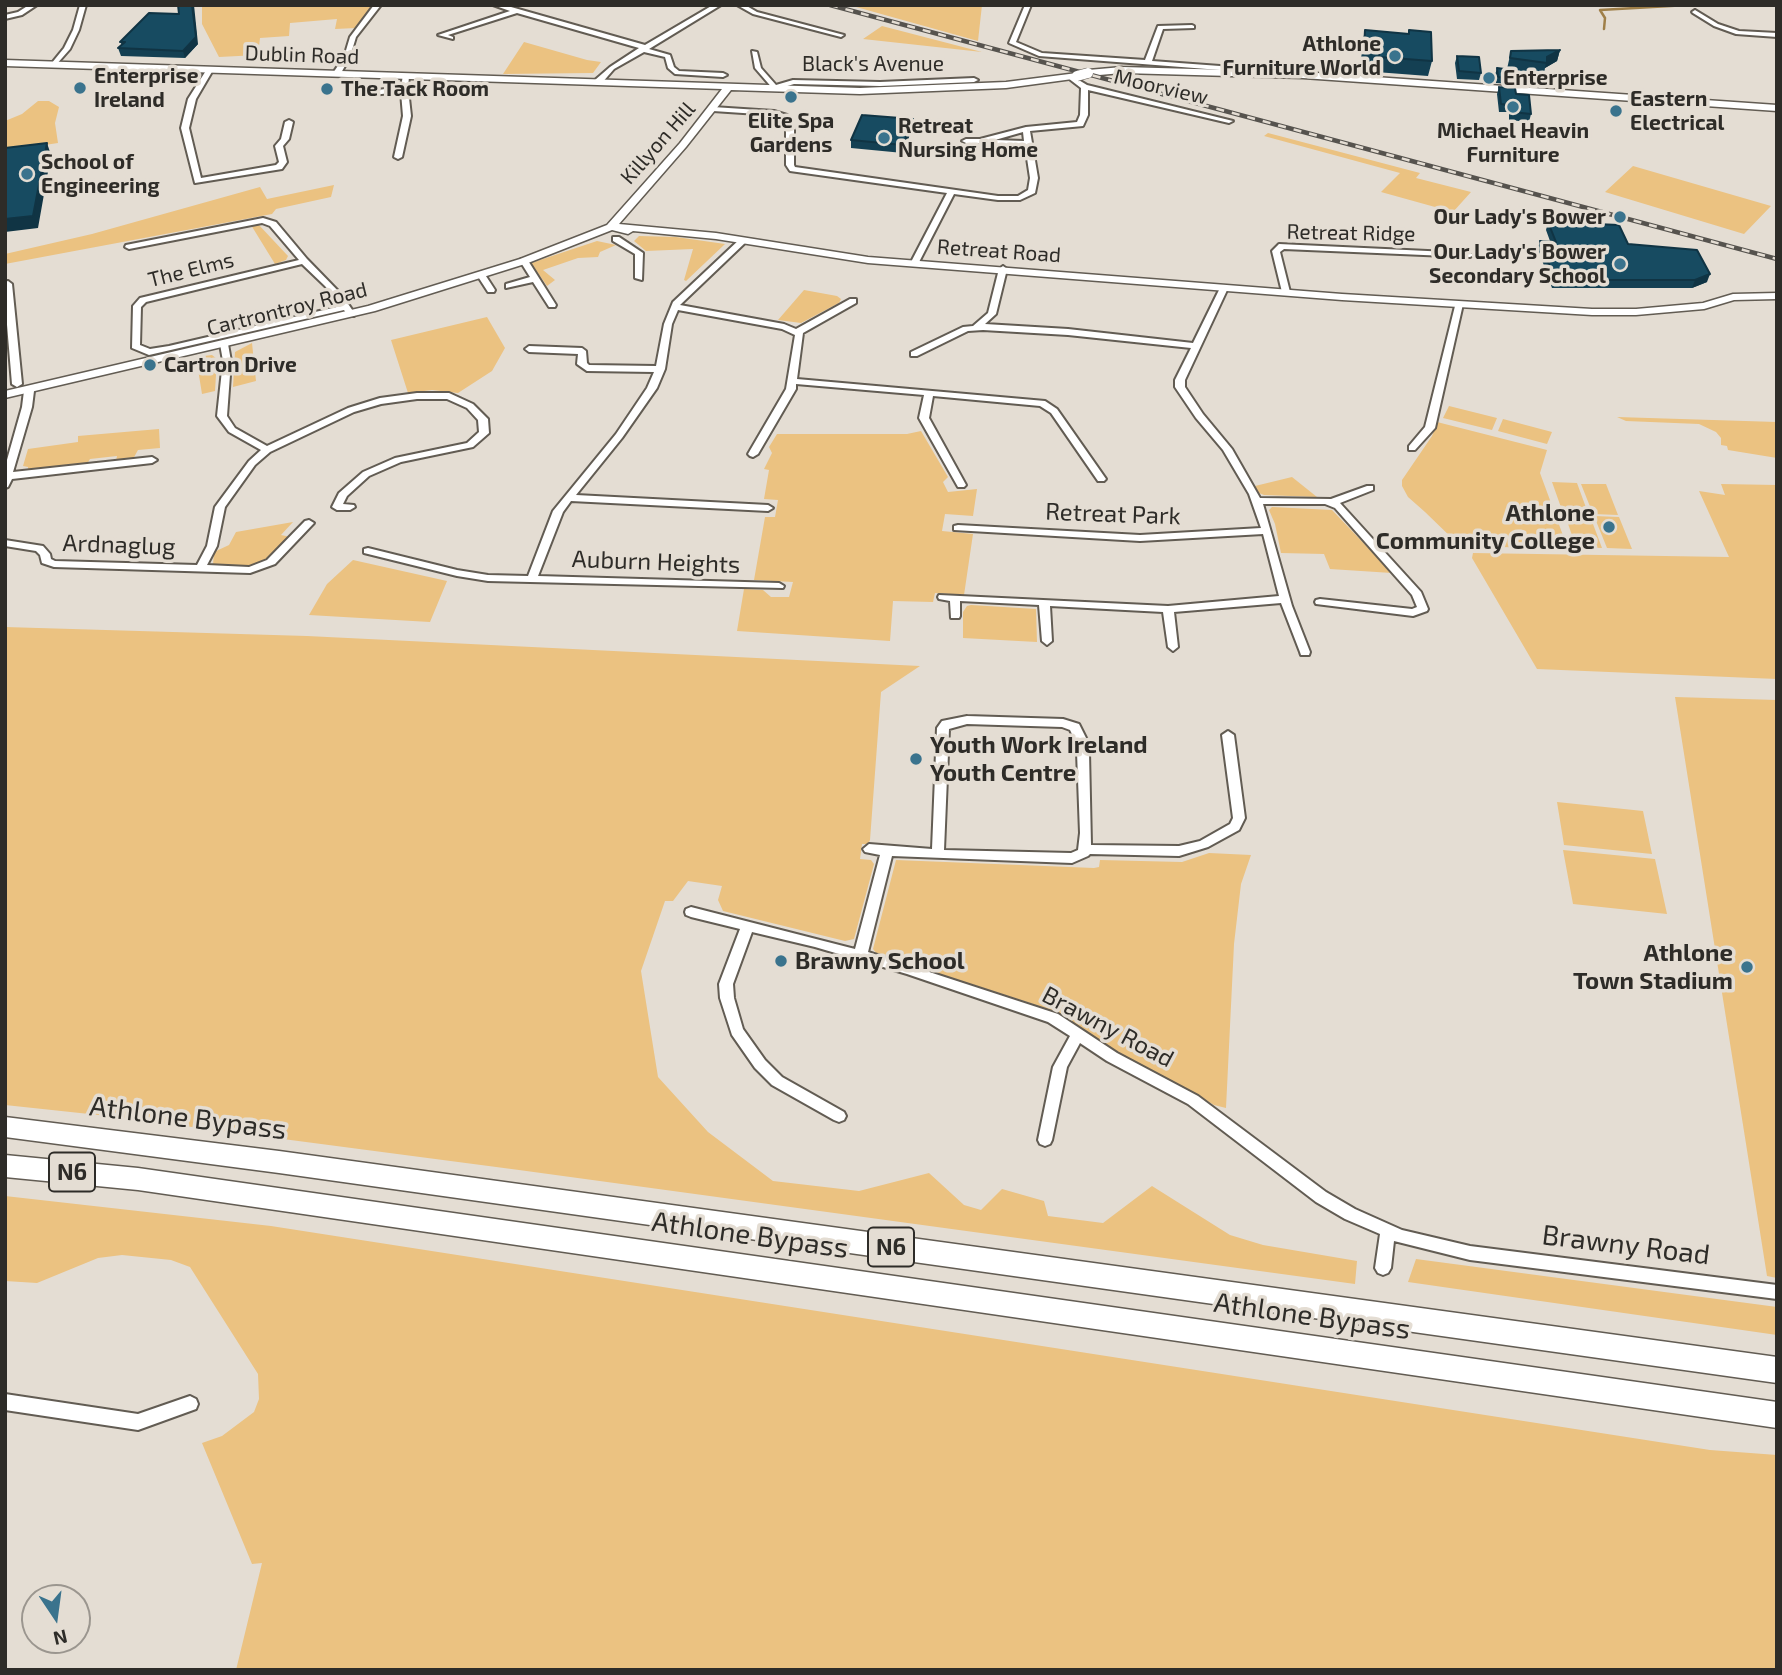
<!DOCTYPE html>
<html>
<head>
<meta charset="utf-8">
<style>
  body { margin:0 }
  #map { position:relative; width:1782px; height:1675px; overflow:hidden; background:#e4ddd3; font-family:"Exo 2",sans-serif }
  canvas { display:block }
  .frame { position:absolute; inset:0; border:7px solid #2e2c28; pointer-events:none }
  .north { position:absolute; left:21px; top:1584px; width:70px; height:70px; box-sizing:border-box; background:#e4ddd3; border:2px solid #9b968f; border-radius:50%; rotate:167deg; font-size:19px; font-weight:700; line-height:28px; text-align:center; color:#2e2c28 }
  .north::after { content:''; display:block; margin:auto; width:24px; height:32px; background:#3a738d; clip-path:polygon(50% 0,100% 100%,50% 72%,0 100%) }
</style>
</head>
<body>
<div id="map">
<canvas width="1782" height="1675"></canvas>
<div class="frame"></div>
<div class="north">N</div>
</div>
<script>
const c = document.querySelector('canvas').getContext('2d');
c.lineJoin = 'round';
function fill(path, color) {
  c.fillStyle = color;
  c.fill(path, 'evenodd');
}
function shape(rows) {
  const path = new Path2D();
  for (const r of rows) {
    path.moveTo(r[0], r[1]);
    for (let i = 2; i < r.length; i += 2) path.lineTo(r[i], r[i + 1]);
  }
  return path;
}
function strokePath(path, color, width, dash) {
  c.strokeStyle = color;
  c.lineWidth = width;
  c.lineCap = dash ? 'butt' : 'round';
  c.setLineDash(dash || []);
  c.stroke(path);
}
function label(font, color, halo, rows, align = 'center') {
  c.font = font + ' "Exo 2",sans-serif';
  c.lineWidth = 7;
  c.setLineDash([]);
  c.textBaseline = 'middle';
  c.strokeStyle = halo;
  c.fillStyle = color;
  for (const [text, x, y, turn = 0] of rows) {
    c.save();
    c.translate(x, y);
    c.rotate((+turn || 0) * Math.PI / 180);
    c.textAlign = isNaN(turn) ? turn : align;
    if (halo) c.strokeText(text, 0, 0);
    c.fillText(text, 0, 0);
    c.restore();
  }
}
fill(shape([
  [202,5,375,5,356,28,335,29,337,19,290,23,289,36,260,38,258,55,219,57,202,24],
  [849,5,982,5,978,41],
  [882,26,982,52,863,39],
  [524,42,587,60,601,62,593,73,503,74],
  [38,101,49,101,59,107,55,123,58,143,5,151,5,121,22,114],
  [1268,133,1420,173,1416,178,1471,192,1453,212,1381,192,1400,173,1264,136],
  [1633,166,1771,206,1744,234,1605,192],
  [334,185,331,197,276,209,272,214,5,264,5,254,92,234,260,187,267,199],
  [258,224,288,256,286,260,275,264,251,225],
  [639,236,676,237,725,244,686,281,684,280,693,249,646,251,634,241],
  [597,241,616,245,600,252,598,257,578,258,543,270,555,280,547,286,531,263],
  [804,290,837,296,841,299,839,303,801,323,778,320],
  [487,317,505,348,492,371,458,393,432,390,408,393,391,340],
  [252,343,256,381,233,387,235,352],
  [212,355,217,359,215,391,202,394,196,357],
  [1449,406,1497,418,1492,430,1443,418],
  [1617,417,1777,422,1777,458,1728,450,1727,446,1721,445,1721,438,1716,432,1699,424,1626,421],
  [1503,419,1552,432,1547,444,1498,431],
  [1437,422,1547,450,1540,473,1568,549,1468,546,1456,542,1425,512,1408,497,1402,486,1402,480,1432,436],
  [159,429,160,448,138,450,133,459,116,461,117,456,90,459,87,464,28,471,28,467,23,466,28,449,78,442,78,436],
  [921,431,948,477,943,482,948,492,977,489,973,516,945,514,942,531,973,534,964,595,935,593,933,602,893,601,890,641,737,631,744,589,763,590,771,597,789,597,793,582,754,580,765,517,775,517,778,500,764,499,769,470,764,469,772,453,769,447,777,434,907,434],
  [1292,477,1317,497,1264,495,1259,493,1255,486],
  [1552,482,1577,483,1588,513,1563,513],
  [1581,484,1606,484,1618,515,1593,514],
  [1721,484,1777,485,1777,679,1537,669,1472,558,1473,553,1729,557,1699,491,1725,495],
  [1272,507,1332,510,1392,573,1330,569,1324,554,1281,553,1275,524,1269,510],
  [1565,515,1590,516,1602,548,1576,547],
  [1594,516,1619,517,1632,549,1607,548],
  [293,522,281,535,291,537,260,564,251,567,213,565,214,552,229,545,236,532],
  [353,560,447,581,430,622,309,615,327,584],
  [971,605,1036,609,1037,642,963,638,963,612,967,606],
  [5,627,307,636,920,666,881,692,870,840,868,844,862,844,860,859,871,860,874,864,854,939,845,941,723,911,718,900,722,886,688,881,673,901,665,901,641,971,658,1077,708,1132,773,1181,859,1191,929,1173,964,1205,981,1210,1002,1189,1044,1201,1048,1216,1103,1223,1152,1186,1230,1235,1263,1245,1357,1261,1355,1284,519,1170,108,1116,5,1105],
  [1675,697,1777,700,1777,1278,1767,1276],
  [1557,802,1643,811,1652,854,1564,845],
  [1563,850,1655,859,1667,914,1573,904],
  [1209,853,1251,855,1241,884,1234,944,1226,1108,1214,1105,1178,1084,1108,1049,1066,1018,1033,1004,877,954,873,949,896,860,1094,868,1099,867,1100,860,1182,862],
  [5,1196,271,1226,1710,1450,1777,1455,1777,1670,236,1670,262,1563,252,1564,202,1443,222,1436,254,1412,259,1399,258,1374,190,1267,171,1260,122,1255,98,1258,37,1283,5,1281],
  [1416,1259,1777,1307,1777,1335,1408,1282]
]), '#ebc281');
strokePath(shape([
  [1604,29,1605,18,1600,10,1688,5]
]), '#9f7f48', 2.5);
const street = shape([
  [29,5,37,5,22,15,5,19,5,15,18,12,29,5],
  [80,5,86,5,79,30,70,49,55,66,51,66,51,64,64,48,73,30,80,5],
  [374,5,381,5,356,37,350,57,341,73,335,74,333,73,344,57,350,37,374,5],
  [493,5,504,5,645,45,713,5,721,5,649,49,670,55,674,67,679,71,723,73,727,75,723,77,675,74,668,68,665,57,644,52,614,69,601,84,595,84,595,80,610,67,639,48,517,13,448,35,453,37,453,39,438,35,510,11,493,5],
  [737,5,745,5,757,12,844,35,841,37,753,14,737,5],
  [1025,5,1031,5,1016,42,1042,53,1145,60,1158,26,1192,25,1194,26,1194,28,1163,29,1152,61,1220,66,1242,73,1238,75,1220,70,1039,56,1009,43,1025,5],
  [1695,10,1718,24,1739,31,1777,33,1777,37,1736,34,1714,26,1693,13,1692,12,1695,10],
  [752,51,757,52,761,68,776,85,793,80,880,82,974,78,978,80,974,82,880,86,794,84,774,90,755,68,752,51],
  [207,69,213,70,196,99,189,128,201,178,276,165,279,162,275,146,281,139,285,122,289,120,293,122,289,139,283,146,287,162,282,169,195,183,181,128,188,99,207,69],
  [403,75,409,76,408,89,411,116,402,157,398,159,394,157,403,116,401,92,362,96,358,94,362,92,401,87,403,75],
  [1068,76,1072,76,1087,85,1233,121,1229,123,1088,90,1088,115,1083,126,1030,131,1038,178,1035,193,1020,200,998,200,954,194,918,264,914,266,910,264,947,193,790,171,786,165,786,129,781,118,773,115,713,111,709,109,713,107,774,111,787,115,794,129,794,165,795,167,998,196,1018,196,1028,190,1030,178,1025,145,966,143,962,141,966,139,980,139,1026,127,1077,122,1080,115,1081,88,1068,78,1068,76],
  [1023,132,1024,141,995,140,1023,132],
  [263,218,276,222,307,259,342,295,355,314,354,316,348,316,344,310,149,355,132,348,133,306,140,298,299,260,270,226,262,223,129,249,125,247,126,245,263,218],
  [302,264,325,286,341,306,169,346,150,349,140,345,141,307,146,302,302,264],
  [613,237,619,237,643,253,642,280,635,278,635,254,613,241,613,237],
  [740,239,747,241,680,305,784,324,796,329,850,299,856,299,856,303,803,333,797,379,1045,401,1057,409,1106,479,1104,481,1098,481,1051,413,1040,406,933,396,929,418,966,485,964,487,958,487,919,418,924,395,796,384,796,389,758,454,753,457,750,456,748,454,786,389,795,335,782,329,678,310,672,324,665,369,657,388,622,438,576,495,768,505,773,508,768,511,571,501,563,512,538,576,779,583,784,586,783,588,488,581,457,576,364,553,364,549,368,548,457,570,488,575,528,576,553,511,616,434,647,388,654,372,587,371,577,364,578,354,529,352,525,349,529,346,582,348,586,351,587,363,589,365,656,366,664,324,673,302,740,239],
  [1279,244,1470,253,1474,255,1470,257,1284,249,1280,252,1290,292,1286,295,1282,292,1272,251,1279,244],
  [521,259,527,259,556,305,555,307,549,307,533,282,506,288,506,284,530,277,520,261,521,259],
  [1003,266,1007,269,996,314,985,324,1068,329,1193,343,1220,288,1227,286,1228,288,1185,380,1185,387,1203,414,1232,449,1260,498,1331,499,1367,486,1373,486,1373,490,1340,503,1421,592,1428,609,1427,611,1413,616,1316,604,1315,602,1316,600,1320,599,1412,609,1417,607,1412,595,1335,508,1325,504,1263,504,1292,606,1310,652,1309,655,1301,655,1300,652,1281,603,1174,612,1178,647,1173,651,1168,647,1163,612,1050,606,1052,641,1047,645,1042,641,1039,605,960,601,960,616,959,618,951,618,950,601,939,599,938,597,939,595,1168,606,1279,596,1263,534,1140,541,954,530,954,526,958,525,1140,535,1261,528,1249,494,1223,450,1196,418,1175,387,1175,380,1191,348,1068,335,983,330,968,331,917,356,911,356,911,352,963,327,973,326,988,313,999,269,1003,266],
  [478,273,484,273,495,290,494,292,488,292,477,275,478,273],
  [8,281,12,284,22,384,17,387,12,384,5,301,5,282,8,281],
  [1456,302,1463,304,1435,428,1415,450,1409,450,1409,446,1425,427,1456,302],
  [224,341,228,344,231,361,227,416,235,428,267,446,348,408,380,398,417,393,449,393,473,404,488,419,489,433,473,447,401,462,369,476,347,496,343,504,354,505,355,507,350,510,337,510,332,507,339,493,363,472,395,458,467,443,479,432,478,420,467,408,447,399,417,399,381,404,354,412,270,452,255,465,225,507,217,546,207,565,249,567,267,560,305,521,309,520,314,523,275,564,250,573,54,567,42,563,40,555,36,551,5,546,5,540,43,546,50,554,51,559,55,561,197,565,207,546,215,507,249,461,261,450,229,432,217,416,223,361,220,344,224,341],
  [29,388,34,391,32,407,13,472,152,457,157,460,152,463,12,479,8,487,5,488,5,467,22,407,24,391,29,388],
  [967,716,1063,719,1079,724,1087,740,1089,752,1091,845,1179,846,1200,841,1230,824,1233,818,1222,735,1228,731,1234,735,1245,818,1239,830,1208,847,1179,856,1090,854,1088,856,1072,863,892,856,868,952,1058,1014,1117,1053,1198,1096,1326,1192,1355,1209,1402,1230,1470,1246,1777,1285,1777,1299,1470,1260,1394,1241,1391,1268,1388,1273,1383,1275,1378,1273,1375,1268,1380,1234,1345,1219,1316,1202,1188,1104,1107,1061,1080,1043,1067,1067,1052,1140,1050,1144,1045,1146,1040,1144,1038,1140,1053,1067,1070,1036,1048,1022,907,974,815,947,752,932,733,984,734,998,743,1029,765,1060,782,1077,844,1112,846,1116,844,1120,839,1122,834,1120,772,1085,755,1068,732,1035,720,998,719,984,740,929,691,917,686,915,685,912,686,909,691,907,855,949,880,855,865,852,863,849,869,844,932,849,937,728,942,721,967,716],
  [967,724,1062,727,1070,730,1075,740,1077,752,1080,833,1078,850,1071,853,944,850,949,729,967,724],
  [5,1394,138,1414,190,1396,196,1399,198,1404,196,1409,138,1430,5,1410,5,1394]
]);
const secondary = shape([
  [5,60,860,88,1006,82,1077,73,1082,76,1080,78,1006,88,860,94,731,90,686,147,619,224,716,233,868,257,1342,294,1592,309,1636,309,1703,303,1733,294,1777,293,1777,299,1734,300,1704,309,1636,315,1592,315,1342,300,868,263,716,239,633,231,628,234,612,230,528,263,375,311,5,398,5,391,368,306,520,259,607,225,680,143,722,89,5,66,5,60],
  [1122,67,1303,72,1777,105,1777,111,1303,78,1122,73,1088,76,1083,73,1088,70,1122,67]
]);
const highway = shape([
  [5,1117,279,1151,1777,1357,1777,1383,279,1173,5,1137,5,1117],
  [5,1155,138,1168,1777,1402,1777,1428,138,1190,5,1177,5,1155]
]);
strokePath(street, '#625c53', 4);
strokePath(secondary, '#625c53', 3);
strokePath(highway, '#625c53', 3);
fill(street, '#fff');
fill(secondary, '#fff');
fill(highway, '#fff');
const rail = shape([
  [830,5,1777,259]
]);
strokePath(rail, '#56534e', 4.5);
strokePath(rail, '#e4ddd3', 2.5, [8]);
const secondaryBridge = shape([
  [1077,76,1088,73]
]);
strokePath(secondaryBridge, '#625c53', 11, []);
strokePath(secondaryBridge, '#fff', 10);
fill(shape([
  [1365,30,1408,34,1409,30,1432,61,1428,76,1376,72,1376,66,1361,64,1362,45],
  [120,42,198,44,185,58,121,56,118,48,122,45],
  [1560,50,1557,61,1545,68,1544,74,1512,70,1513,78,1512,84,1496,83,1495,75,1497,68,1507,69,1511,51],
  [1457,56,1481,73,1479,80,1457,79,1455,63],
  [1499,87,1516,94,1531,114,1529,122,1509,120,1509,112,1499,112,1497,94],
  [913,119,913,126,903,153,851,148,851,140],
  [1548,222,1628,244,1707,282,1692,288,1552,288,1538,249,1540,241,1550,241,1546,230]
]), '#144053');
fill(shape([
  [192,5,194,5,198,44,185,58,183,51],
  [1560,50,1557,61,1545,68,1547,57],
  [913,119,913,126,903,153,903,145],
  [47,143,51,155,38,228,5,232,5,219],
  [1710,274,1707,282,1692,288,1695,280]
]), '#103444');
const building = shape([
  [178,5,192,5,196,37,183,51,118,48,125,42,120,42,149,13,179,14,178,5],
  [1365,30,1409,34,1409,30,1431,32,1432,61,1379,57,1379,51,1364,49,1365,30],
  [1560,50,1547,57,1547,63,1510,58,1511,51,1560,50],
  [1457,56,1479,57,1481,73,1459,71,1457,56],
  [1497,68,1512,70,1513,78,1498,77,1497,68],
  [1499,87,1515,88,1516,94,1529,95,1531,114,1512,112,1511,105,1501,104,1499,87],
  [862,115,913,119,903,145,851,140,862,115],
  [47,143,33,216,5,219,5,148,47,143],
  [1548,222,1619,225,1628,244,1697,250,1710,274,1695,280,1555,280,1540,241,1556,242,1548,222]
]);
fill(building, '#174b61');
strokePath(building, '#103444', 2);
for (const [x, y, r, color] of [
  [1395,56,7,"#3a738d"],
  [1489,78,7,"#3a738d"],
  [80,88,7,"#3a738d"],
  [327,89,7,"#3a738d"],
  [791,97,7,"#3a738d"],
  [1513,107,7,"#3a738d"],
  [1616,111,7,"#3a738d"],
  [884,138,7,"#3a738d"],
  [27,174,7,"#3a738d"],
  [1620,217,7,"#3a738d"],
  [1620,264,7,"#3a738d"],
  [150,365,7,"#3a738d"],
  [1609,527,7,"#3a738d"],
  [916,759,7,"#3a738d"],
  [781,961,7,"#3a738d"],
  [1747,967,7,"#3a738d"]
]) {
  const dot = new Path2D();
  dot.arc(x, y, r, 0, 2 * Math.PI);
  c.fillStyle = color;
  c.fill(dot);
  strokePath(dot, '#e4ddd3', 2.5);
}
label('bold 21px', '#2e2c28', '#e4ddd3', [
  ["Athlone",1381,44,"right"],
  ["Furniture World",1381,68,"right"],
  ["Enterprise",94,76],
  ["Ireland",94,100],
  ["Enterprise",1503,78],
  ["The Tack Room",341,89],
  ["Eastern",1630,99],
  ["Electrical",1630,123],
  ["Elite Spa",791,121,"center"],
  ["Gardens",791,145,"center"],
  ["Retreat",898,126],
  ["Nursing Home",898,150],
  ["Michael Heavin",1513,131,"center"],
  ["Furniture",1513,155,"center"],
  ["School of",41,162],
  ["Engineering",41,186],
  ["Our Lady's Bower",1606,217,"right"],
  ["Our Lady's Bower",1606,252,"right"],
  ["Secondary School",1606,276,"right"],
  ["Cartron Drive",164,365]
], 'left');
label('21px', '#2e2c28', '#e4ddd3', [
  ["Dublin Road",302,55,2],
  ["Black's Avenue",873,64],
  ["Moorview",1161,87,13],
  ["Killyon Hill",658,143,-49],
  ["Retreat Ridge",1351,233,1],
  ["Retreat Road",999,251,4],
  ["The Elms",191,270,-14],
  ["Cartrontroy Road",287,309,-14]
]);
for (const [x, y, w] of [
  [72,1172,46],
  [891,1247,46]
]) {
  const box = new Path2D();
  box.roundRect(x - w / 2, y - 19.5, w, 39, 5);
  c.fillStyle = '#e4ddd3';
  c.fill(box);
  strokePath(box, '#2e2c28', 2);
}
label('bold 23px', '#2e2c28', null, [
  ["N6",72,1172],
  ["N6",891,1247]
]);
label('bold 24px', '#2e2c28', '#e4ddd3', [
  ["Athlone",1595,513],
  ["Community College",1595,541],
  ["Youth Work Ireland",930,745,"left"],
  ["Youth Centre",930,773,"left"],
  ["Athlone",1733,953],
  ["Town Stadium",1733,981],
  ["Brawny School",795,961,"left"]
], 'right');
label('24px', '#2e2c28', '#e4ddd3', [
  ["Retreat Park",1113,514,2],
  ["Ardnaglug",119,545,2],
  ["Auburn Heights",656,562,2],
  ["Brawny Road",1108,1027,28]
]);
label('28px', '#2e2c28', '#e4ddd3', [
  ["Athlone Bypass",188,1118,7],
  ["Athlone Bypass",750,1235,8],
  ["Brawny Road",1626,1245,7],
  ["Athlone Bypass",1312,1316,8]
]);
</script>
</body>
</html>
